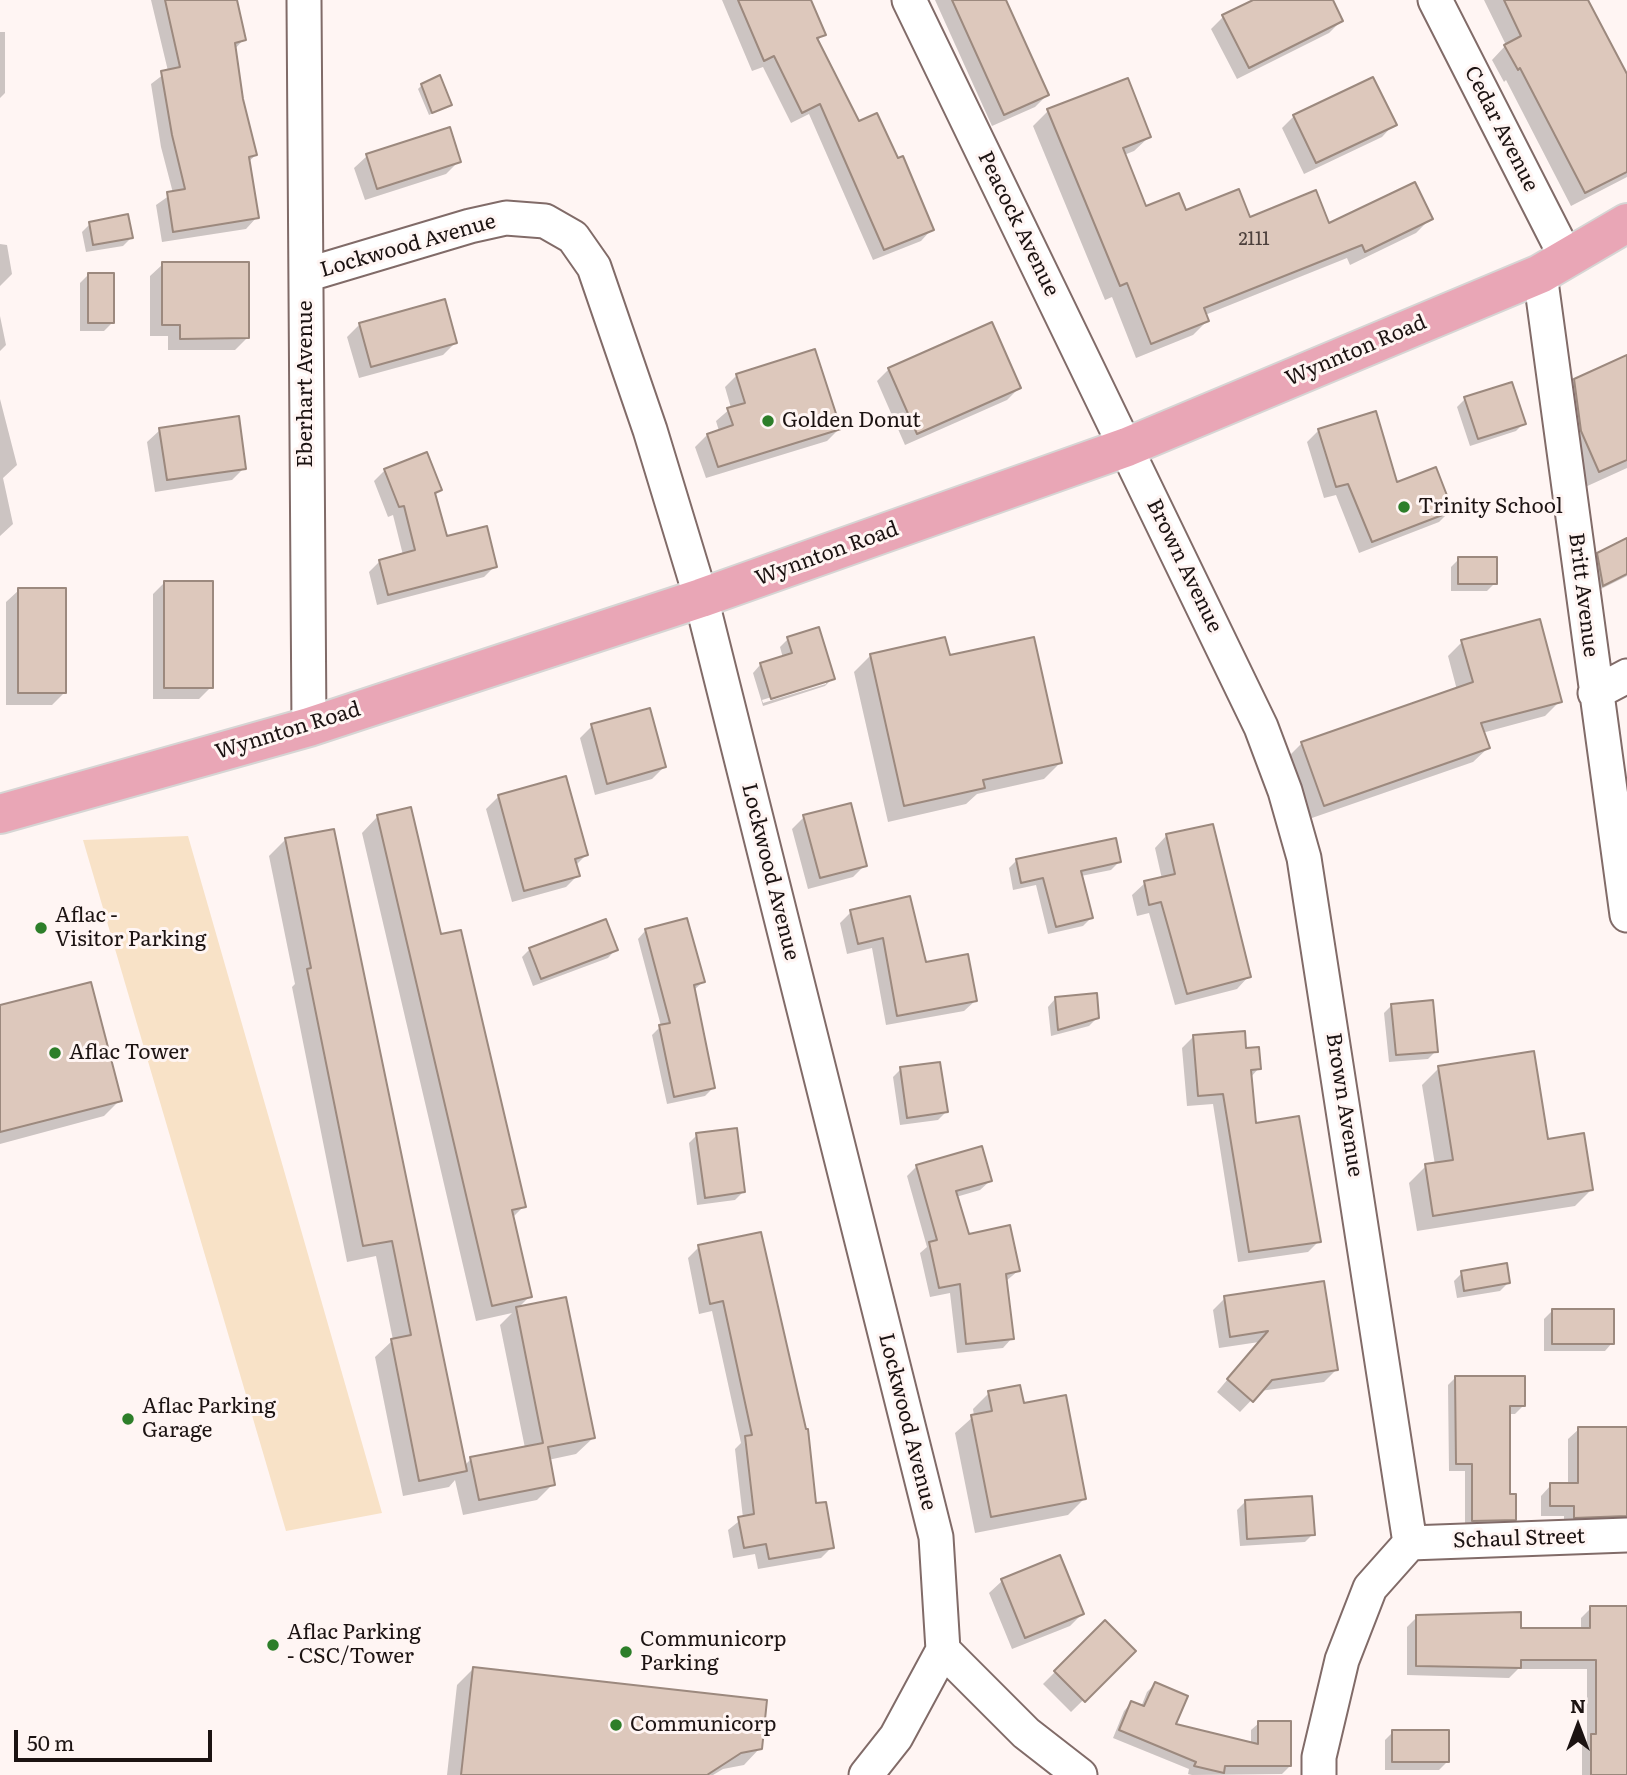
<!DOCTYPE html>
<html>
<head>
<meta charset="utf-8">
<style>
  body { margin:0 }
  #map { position:relative; width:1627px; height:1775px; overflow:hidden; background:#fff5f3; font-family:Literata,serif }
  canvas { display:block }
  .north { position:absolute; left:1543px; top:1691px; width:70px; height:70px; -webkit-text-stroke:5px #fff5f3; paint-order:stroke; rotate:0deg; font-size:19px; font-weight:700; line-height:28px; text-align:center; color:#1c1312 }
  .north::after { content:''; display:block; margin:auto; width:24px; height:32px; background:#1c1312; clip-path:polygon(50% 0,100% 100%,50% 72%,0 100%) }
  .scale { position:absolute; left:14px; top:1730px; width:198px; height:32px; box-sizing:border-box; border:4px solid #1c1312; border-top:0; padding-left:9px; font-size:21px; line-height:24px; white-space:nowrap; color:#1c1312; -webkit-text-stroke:5px #fff5f3; paint-order:stroke }
</style>
</head>
<body>
<div id="map">
<canvas width="1627" height="1775"></canvas>
<div class="north">N</div>
<div class="scale">50 m</div>
</div>
<script>
const c = document.querySelector('canvas').getContext('2d');
c.lineJoin = 'round';
function fill(path, color) {
  c.fillStyle = color;
  c.fill(path, 'evenodd');
}
function shape(rows) {
  const path = new Path2D();
  for (const r of rows) {
    path.moveTo(r[0], r[1]);
    for (let i = 2; i < r.length; i += 2) path.lineTo(r[i], r[i + 1]);
  }
  return path;
}
function strokePath(path, color, width, dash) {
  c.strokeStyle = color;
  c.lineWidth = width;
  c.lineCap = dash ? 'butt' : 'round';
  c.setLineDash(dash || []);
  c.stroke(path);
}
function label(font, color, halo, rows, align = 'center') {
  c.font = font + ' Literata,serif';
  c.lineWidth = 6;
  c.setLineDash([]);
  c.textBaseline = 'middle';
  c.strokeStyle = halo;
  c.fillStyle = color;
  for (const [text, x, y, turn = 0] of rows) {
    c.save();
    c.translate(x, y);
    c.rotate((+turn || 0) * Math.PI / 180);
    c.textAlign = isNaN(turn) ? turn : align;
    if (halo) c.strokeText(text, 0, 0);
    c.fillText(text, 0, 0);
    c.restore();
  }
}
fill(shape([
  [188,836,277,1146,382,1513,286,1531,83,840]
]), '#f8e2c7');
fill(shape([
  [151,0,235,0,244,39,234,50,241,99,256,155,248,162,257,217,246,229,162,242,156,205,173,193,161,147,151,84,168,71],
  [722,0,809,0,823,35,817,41,858,123,932,229,921,241,873,260,809,114,791,123,763,67,752,71],
  [935,0,1004,0,1047,95,1035,107,992,126],
  [1257,0,1331,0,1341,21,1329,33,1237,79,1211,29,1223,17],
  [1484,0,1585,0,1627,79,1627,177,1571,206,1506,80,1504,82,1492,60,1506,45],
  [0,32,5,32,5,93,0,98],
  [1127,80,1149,137,1134,151,1124,155,1145,208,1328,226,1431,218,1416,233,1350,265,1347,258,1205,315,1207,321,1193,335,1136,358,1112,297,1105,300,1033,126,1048,111],
  [422,85,450,104,429,115,418,89],
  [1294,116,1394,124,1382,137,1304,174,1282,128],
  [367,156,459,161,446,174,365,200,354,168],
  [90,224,131,238,123,246,86,252,82,232],
  [0,244,7,245,12,274,0,286],
  [163,264,248,337,235,350,168,350,168,336,150,336,150,276],
  [88,275,112,323,104,331,80,331,80,283],
  [0,316,6,345,0,351],
  [360,324,455,343,443,355,359,378,347,337],
  [1627,357,1627,468,1583,488,1558,397,1575,380],
  [889,369,1019,388,1007,400,905,445,877,381],
  [737,375,839,429,827,441,706,478,695,447,707,435,719,431,716,421,731,408,725,387],
  [0,399,17,465,3,478,13,524,0,536],
  [1465,399,1524,423,1516,431,1470,446,1457,407],
  [160,430,244,468,232,480,155,492,147,442],
  [1319,430,1396,484,1451,510,1439,522,1359,553,1336,495,1324,498,1307,442],
  [426,454,440,490,434,496,445,538,495,566,484,577,377,605,369,572,380,561,403,555,393,515,388,517,374,481,385,470],
  [1627,540,1627,576,1595,592,1590,563,1598,554],
  [1459,559,1495,583,1487,591,1451,591,1451,567],
  [165,582,211,687,199,699,153,699,153,594],
  [19,590,64,693,52,705,6,705,6,602],
  [788,639,833,678,825,686,763,706,753,673,760,665,783,658,780,647],
  [826,680,826,684,763,703,762,700],
  [1462,642,1560,701,1545,716,1482,733,1488,748,1473,762,1309,819,1287,758,1302,743,1457,690,1448,656],
  [871,655,948,657,1061,762,1044,779,977,794,966,804,888,822,854,672],
  [592,726,664,767,652,779,595,795,580,738],
  [499,796,586,855,575,866,578,875,566,887,512,902,486,809],
  [378,816,440,936,524,1206,512,1218,530,1296,518,1308,593,1438,576,1454,548,1460,553,1484,537,1500,463,1515,455,1480,449,1487,403,1496,375,1357,393,1340,376,1256,347,1262,292,987,295,984,269,856,285,840,464,1466,471,1459,525,1448,500,1325,512,1313,476,1321,362,833],
  [804,817,865,865,853,877,808,889,792,829],
  [1167,835,1249,976,1237,989,1175,1005,1149,913,1137,916,1132,895,1145,883,1162,879,1155,848],
  [1017,860,1119,862,1111,870,1081,876,1091,918,1083,926,1048,934,1036,885,1013,890,1009,868],
  [851,912,924,964,975,1001,964,1011,886,1025,872,948,847,954,840,923],
  [645,931,703,982,695,989,713,1088,705,1096,667,1104,652,1035,661,1026,638,939],
  [530,949,615,950,608,958,533,986,522,957],
  [1055,999,1097,1018,1089,1026,1051,1036,1048,1007],
  [1392,1005,1436,1051,1428,1059,1389,1062,1384,1013],
  [0,1007,120,1100,104,1116,0,1144],
  [1193,1037,1245,1050,1259,1068,1250,1078,1254,1125,1319,1241,1308,1252,1238,1262,1213,1104,1187,1106,1182,1048],
  [1439,1068,1591,1190,1575,1206,1417,1231,1409,1183,1426,1166,1435,1165,1422,1085],
  [901,1069,946,1112,938,1120,900,1125,893,1077],
  [697,1135,743,1192,735,1200,697,1205,689,1143],
  [917,1166,990,1181,980,1190,956,1197,968,1236,1018,1271,1006,1281,1012,1338,1003,1348,957,1353,950,1293,930,1297,920,1253,927,1247,907,1176],
  [699,1247,832,1547,821,1558,758,1569,755,1554,733,1558,728,1530,743,1518,735,1449,741,1443,712,1311,699,1314,688,1258],
  [1462,1273,1508,1283,1500,1291,1457,1298,1454,1281],
  [1225,1298,1336,1370,1324,1382,1260,1391,1240,1412,1217,1392,1259,1342,1219,1348,1213,1310],
  [1552,1311,1612,1343,1605,1351,1544,1351,1544,1319],
  [1456,1377,1523,1406,1515,1414,1508,1414,1508,1496,1514,1519,1506,1527,1465,1529,1465,1471,1449,1471,1448,1385],
  [989,1393,1084,1499,1068,1515,975,1533,955,1433,974,1416,973,1409],
  [1579,1429,1627,1429,1627,1528,1564,1527,1564,1516,1541,1516,1541,1496,1551,1485,1568,1485,1568,1439],
  [1245,1502,1313,1534,1305,1542,1240,1546,1237,1510],
  [1059,1557,1082,1614,1070,1626,1012,1649,989,1593,1002,1581],
  [1591,1608,1627,1608,1627,1775,1582,1775,1582,1746,1587,1741,1587,1669,1518,1669,1509,1678,1407,1675,1407,1627,1417,1617,1519,1630,1581,1630,1581,1618],
  [1105,1622,1133,1651,1071,1712,1043,1684],
  [474,1668,760,1748,744,1765,723,1769,713,1775,447,1775,457,1685],
  [1155,1684,1174,1725,1251,1744,1251,1730,1259,1723,1290,1766,1282,1774,1192,1775,1188,1774,1189,1769,1113,1738,1124,1711,1131,1703,1141,1707,1147,1692],
  [1393,1732,1447,1762,1439,1770,1385,1770,1385,1740]
]), '#0003');
const building = shape([
  [165,0,237,0,246,40,235,43,243,99,257,155,249,157,259,218,173,232,167,192,185,189,172,135,161,71,180,67,165,0],
  [738,0,811,0,826,35,817,38,859,121,877,113,898,158,903,156,934,230,884,250,820,104,802,113,774,56,764,61,738,0],
  [952,0,1006,0,1049,95,1004,115,952,0],
  [1253,0,1333,0,1343,21,1249,68,1222,15,1253,0],
  [1504,0,1588,0,1627,74,1627,172,1585,193,1520,68,1518,70,1504,45,1521,36,1504,0],
  [440,75,452,105,432,113,421,84,440,75],
  [1373,77,1397,125,1316,163,1293,115,1373,77],
  [1128,78,1151,137,1123,148,1146,206,1179,193,1186,210,1239,189,1250,217,1316,190,1329,223,1415,182,1433,219,1365,252,1362,245,1204,308,1209,321,1151,344,1127,283,1120,286,1047,109,1128,78],
  [450,127,461,162,377,189,366,154,450,127],
  [128,214,133,238,93,245,89,222,128,214],
  [162,262,249,262,249,338,180,339,180,325,162,325,162,262],
  [88,273,114,273,114,323,88,323,88,273],
  [445,299,457,343,371,367,359,323,445,299],
  [992,322,1021,388,917,434,888,368,992,322],
  [815,349,841,429,718,467,707,434,733,425,727,408,745,403,736,374,815,349],
  [1627,355,1627,460,1599,472,1581,431,1574,379,1627,355],
  [1512,382,1526,424,1478,439,1464,397,1512,382],
  [1376,411,1397,482,1436,467,1453,511,1372,542,1348,484,1336,487,1318,429,1376,411],
  [239,416,246,469,167,480,159,428,239,416],
  [427,452,442,490,435,493,447,536,487,526,497,567,388,595,379,560,415,550,404,506,399,507,384,469,427,452],
  [1627,538,1627,574,1603,586,1597,553,1627,538],
  [1458,557,1497,557,1497,584,1458,584,1458,557],
  [164,581,213,581,213,688,164,688,164,581],
  [18,588,66,588,66,693,18,693,18,588],
  [1540,619,1562,702,1481,723,1490,748,1324,806,1301,742,1473,682,1461,640,1540,619],
  [819,627,835,679,771,699,760,663,792,653,787,637,819,627],
  [945,637,950,655,1034,637,1062,763,983,780,985,788,904,806,870,654,945,637],
  [650,708,666,767,607,784,591,724,650,708],
  [566,776,588,855,575,859,580,876,524,891,498,795,566,776],
  [851,803,867,866,820,878,803,815,851,803],
  [411,807,441,934,461,930,526,1207,512,1210,532,1297,492,1306,377,815,411,807],
  [1213,824,1251,977,1187,994,1161,902,1149,905,1144,881,1175,874,1166,834,1213,824],
  [334,829,467,1471,419,1481,391,1339,411,1335,392,1241,363,1246,307,969,311,968,285,838,334,829],
  [1116,838,1121,862,1081,871,1093,918,1056,927,1043,878,1021,883,1016,859,1116,838],
  [910,896,926,962,968,954,977,1001,897,1016,883,938,858,944,850,910,910,896],
  [687,918,705,982,694,985,715,1088,674,1097,659,1025,670,1023,645,929,687,918],
  [606,919,618,950,541,979,529,948,606,919],
  [91,982,122,1101,0,1132,0,1005,91,982],
  [1097,993,1099,1018,1058,1030,1055,997,1097,993],
  [1433,1000,1438,1052,1396,1055,1391,1004,1433,1000],
  [1245,1031,1246,1048,1259,1047,1261,1069,1251,1070,1256,1123,1299,1116,1321,1242,1249,1252,1223,1094,1198,1096,1193,1035,1245,1031],
  [1534,1051,1548,1139,1584,1133,1593,1190,1433,1216,1425,1164,1453,1160,1438,1066,1534,1051],
  [940,1062,948,1112,907,1118,900,1067,940,1062],
  [737,1128,745,1192,705,1198,696,1133,737,1128],
  [982,1146,992,1181,956,1191,969,1234,1010,1225,1020,1271,1006,1274,1014,1339,966,1344,960,1284,939,1288,929,1242,937,1240,916,1165,982,1146],
  [761,1232,806,1429,808,1429,816,1503,826,1502,834,1548,769,1559,766,1544,744,1548,738,1517,754,1514,745,1436,752,1435,723,1301,710,1304,698,1245,761,1232],
  [1507,1263,1510,1283,1464,1291,1461,1271,1507,1263],
  [1324,1281,1338,1370,1272,1380,1253,1402,1227,1379,1268,1331,1230,1337,1224,1296,1324,1281],
  [566,1297,595,1438,548,1447,555,1485,479,1500,470,1457,543,1443,516,1307,566,1297],
  [1552,1309,1614,1309,1614,1344,1552,1344,1552,1309],
  [1455,1376,1525,1376,1525,1406,1510,1406,1510,1494,1516,1494,1516,1520,1472,1521,1472,1464,1456,1464,1455,1376],
  [1020,1385,1024,1403,1066,1395,1086,1499,991,1517,971,1415,992,1411,988,1391,1020,1385],
  [1578,1427,1627,1427,1627,1516,1574,1518,1574,1506,1550,1506,1550,1483,1578,1483,1578,1427],
  [1312,1496,1315,1535,1247,1539,1245,1500,1312,1496],
  [1060,1555,1084,1614,1025,1638,1001,1579,1060,1555],
  [1590,1606,1627,1606,1627,1775,1591,1775,1591,1734,1596,1734,1596,1660,1521,1660,1521,1668,1416,1666,1416,1615,1521,1612,1521,1628,1590,1628,1590,1606],
  [1105,1620,1136,1651,1085,1702,1054,1671,1105,1620],
  [473,1667,767,1700,762,1749,741,1753,707,1775,461,1775,473,1667],
  [1155,1682,1188,1696,1176,1724,1258,1744,1258,1721,1291,1721,1291,1766,1225,1766,1224,1773,1194,1766,1196,1762,1119,1730,1131,1701,1144,1706,1155,1682],
  [1392,1730,1449,1730,1449,1762,1392,1762,1392,1730]
]);
fill(building, '#ddc8bc');
strokePath(building, '#9c897e', 2);
const minor = shape([
  [304,0,309,727],
  [909,0,1261,727,1285,791,1304,858,1410,1543,1370,1588,1342,1660,1319,1757,1319,1775],
  [1435,0,1567,259],
  [1540,274,1627,915],
  [306,275,470,226,506,218,545,221,573,237,594,267,650,430,701,598,936,1537,943,1650,896,1737,866,1775],
  [1595,693,1627,676],
  [1410,1543,1627,1535],
  [943,1650,1026,1733,1080,1775]
]);
const major = shape([
  [0,814,309,727,701,598,1127,447,1540,274,1627,223]
]);
strokePath(minor, '#816b68', 37);
strokePath(major, '#d6d5d4', 42);
strokePath(minor, '#fff', 33);
strokePath(major, '#e9a6b6', 38);
for (const [x, y, r, color] of [
  [768,421,7,"#2d7e29"],
  [1404,507,7,"#2d7e29"],
  [41,928,7,"#2d7e29"],
  [55,1053,7,"#2d7e29"],
  [128,1419,7,"#2d7e29"],
  [273,1645,7,"#2d7e29"],
  [626,1652,7,"#2d7e29"],
  [616,1725,7,"#2d7e29"]
]) {
  const dot = new Path2D();
  dot.arc(x, y, r, 0, 2 * Math.PI);
  c.fillStyle = color;
  c.fill(dot);
  strokePath(dot, '#fff5f3', 2.5);
}
label('18px', '#4c403c', null, [
  ["2111",1254,240]
]);
label('21px', '#1c1312', '#fff5f3', [
  ["Cedar Avenue",1501,129,63],
  ["Peacock Avenue",1018,224,64],
  ["Lockwood Avenue",408,246,-16],
  ["Wynnton Road",1356,351,-23],
  ["Eberhart Avenue",306,384,-90],
  ["Wynnton Road",827,554,-20],
  ["Brown Avenue",1184,566,64],
  ["Britt Avenue",1583,595,83],
  ["Wynnton Road",288,731,-17],
  ["Lockwood Avenue",770,872,76],
  ["Brown Avenue",1344,1105,81],
  ["Lockwood Avenue",907,1422,76],
  ["Schaul Street",1519,1539,-2]
]);
label('21px', '#1c1312', '#fff5f3', [
  ["Golden Donut",782,421],
  ["Trinity School",1418,507],
  ["Aflac -",55,916],
  ["Visitor Parking",55,940],
  ["Aflac Tower",69,1053],
  ["Aflac Parking",142,1407],
  ["Garage",142,1431],
  ["Aflac Parking",287,1633],
  ["- CSC/Tower",287,1657],
  ["Communicorp",640,1640],
  ["Parking",640,1664],
  ["Communicorp",630,1725]
], 'left');
</script>
</body>
</html>
